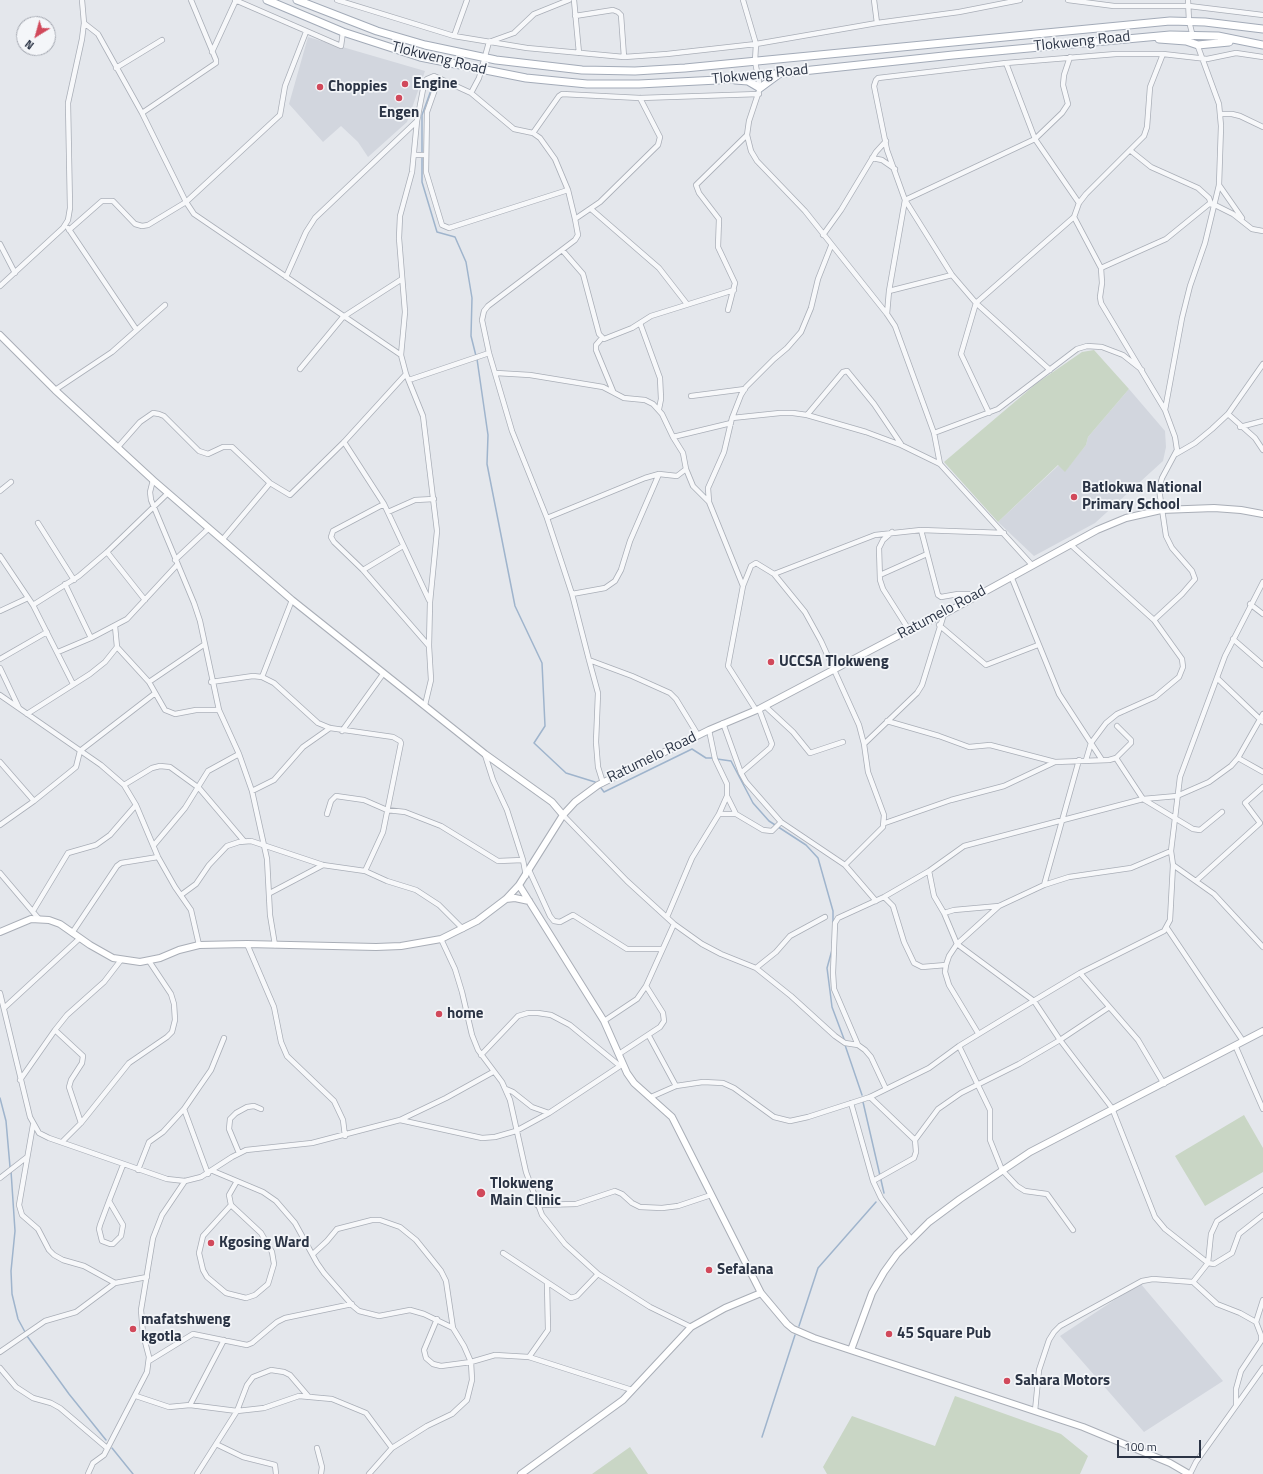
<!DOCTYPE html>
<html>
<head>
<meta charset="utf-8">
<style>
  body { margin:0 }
  #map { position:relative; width:1263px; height:1474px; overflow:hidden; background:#e4e7ec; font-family:"Titillium Web",sans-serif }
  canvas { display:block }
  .north { position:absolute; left:16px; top:16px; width:40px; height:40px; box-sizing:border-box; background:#f4f6f9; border:1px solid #a4a8b1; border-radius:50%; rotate:217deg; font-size:11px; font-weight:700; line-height:16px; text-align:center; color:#2b3445 }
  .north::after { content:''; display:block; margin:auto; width:14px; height:18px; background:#d1495b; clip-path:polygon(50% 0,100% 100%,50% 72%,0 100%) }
  .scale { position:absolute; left:1117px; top:1440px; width:84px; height:18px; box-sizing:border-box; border:2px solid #2b3445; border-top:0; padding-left:5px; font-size:12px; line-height:14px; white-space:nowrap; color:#2b3445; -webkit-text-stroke:3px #f4f6f9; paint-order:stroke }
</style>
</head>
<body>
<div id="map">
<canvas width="1263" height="1474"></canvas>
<div class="north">N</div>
<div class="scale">100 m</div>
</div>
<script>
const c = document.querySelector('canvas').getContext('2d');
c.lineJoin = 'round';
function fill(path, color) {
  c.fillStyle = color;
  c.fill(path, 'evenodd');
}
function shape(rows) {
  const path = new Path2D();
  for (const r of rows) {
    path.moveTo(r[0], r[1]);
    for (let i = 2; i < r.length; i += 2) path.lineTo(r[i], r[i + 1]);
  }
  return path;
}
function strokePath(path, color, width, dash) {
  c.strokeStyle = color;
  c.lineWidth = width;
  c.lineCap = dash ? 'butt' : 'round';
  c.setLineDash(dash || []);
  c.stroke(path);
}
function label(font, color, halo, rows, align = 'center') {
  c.font = font + ' "Titillium Web",sans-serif';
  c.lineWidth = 3.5;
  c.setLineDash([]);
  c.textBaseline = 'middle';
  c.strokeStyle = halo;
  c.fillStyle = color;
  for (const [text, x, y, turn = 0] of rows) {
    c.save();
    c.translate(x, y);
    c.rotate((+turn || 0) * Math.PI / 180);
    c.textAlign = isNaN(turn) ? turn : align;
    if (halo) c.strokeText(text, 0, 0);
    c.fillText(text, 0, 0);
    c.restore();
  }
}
fill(shape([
  [308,37,425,71,407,122,368,157,358,142,341,126,323,142,289,104],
  [1129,389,1165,431,1166,447,1163,461,1095,523,1034,556,998,522,1059,465,1065,471,1086,445,1088,437],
  [1140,1283,1223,1381,1144,1432,1060,1336]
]), '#d2d6de');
fill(shape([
  [1094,350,1129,389,1088,437,1086,445,1065,472,1058,465,998,522,944,462,1037,383,1082,352],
  [1244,1115,1263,1148,1263,1172,1205,1206,1175,1156],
  [955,1396,1061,1434,1088,1456,1080,1474,827,1474,823,1467,852,1416,935,1446],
  [630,1447,648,1474,592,1474]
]), '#c9d6c5');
strokePath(shape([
  [434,82,422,115,422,182,437,232,455,237,466,262,472,298,471,336,476,356],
  [477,359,488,435,487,464,515,606,542,663,545,726,534,743,566,773,595,782],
  [717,759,731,761,753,803,769,821,806,845,818,858,833,911,833,928],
  [601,788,604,792,692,749,706,758,713,758],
  [832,950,827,968,830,991,832,1007,844,1039],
  [845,1045,862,1095],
  [0,1098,6,1121,10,1167],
  [863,1102,884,1193],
  [11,1171,15,1231,11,1271,12,1294,18,1319,25,1332],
  [799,1326,818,1268,876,1202],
  [27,1336,69,1394,106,1440],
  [762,1437,795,1335],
  [112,1448,133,1474]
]), '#9fb4cc', 1.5);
const street = shape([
  [235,0,341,46,343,32],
  [337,0,454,36,527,48,624,57,667,54,756,44,877,23,959,12,1020,0],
  [574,0,579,53],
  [743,0,756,44,755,61,760,88,749,121,747,135,751,151,757,161,805,211,887,314,895,326,934,433],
  [874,0,877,23],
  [1068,0,1114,6,1189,6,1263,15],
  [1188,0,1189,21,1193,37],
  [575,16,613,10,618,12,621,15,624,57],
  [84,23,98,34,142,113,186,202,194,214,401,355],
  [454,36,467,0],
  [212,52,236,0],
  [1006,63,1035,139,1079,203],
  [116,68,162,40],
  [439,78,427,112,426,172,442,225,449,228,568,190],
  [471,93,479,78,489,42,514,33,534,14,569,0],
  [142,113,216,63,216,60,191,0],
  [1221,114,1232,114,1240,116,1263,127],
  [533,133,559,96,562,94,640,98,759,94],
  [1131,151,1151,167,1198,188,1209,198,1211,204],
  [414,155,426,155],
  [872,158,882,160,895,169],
  [1219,185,1242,218],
  [591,209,659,268,687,304],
  [1074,217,1101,268,1102,283,1100,297,1101,303,1165,410],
  [575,219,600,202,658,145,660,137,640,98],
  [68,228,136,329],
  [69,230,102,201,113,201,135,224,142,226,148,225,186,202,280,115,285,86,306,32],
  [823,235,841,210,876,152,886,141],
  [0,244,15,273],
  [563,251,583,274,599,334,604,339,632,328,651,316,734,290],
  [1101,268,1166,239,1209,204,1215,205,1233,214,1252,229,1263,231],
  [286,277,306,232,315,218,417,121],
  [0,286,63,228,68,220,70,208,68,103,82,39,84,23,82,0],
  [889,291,952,275],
  [728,310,735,283,718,247,719,219,699,193,696,185,747,135],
  [887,314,889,291,905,200,1035,139,1062,113,1068,104,1063,85,1064,75,1070,57],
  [640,323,660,378,661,399,659,409],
  [602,338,596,345,596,350,613,391],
  [300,369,343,317,402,279],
  [1050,370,976,303,952,275,905,200,887,150,874,86,876,80,878,78,1006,63,1116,54,1163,54,1207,59,1236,53,1263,57],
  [496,373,530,375,603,387,624,398,645,400,653,404,662,414,673,437,683,453,686,469,693,486,709,502],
  [409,380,489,353],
  [55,390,112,352,165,305],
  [691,396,745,389],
  [989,413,961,354,976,303,1074,217,1079,203,1086,194,1144,136,1147,127,1150,87,1163,54],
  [1228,414,1255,438,1263,450],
  [807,415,843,372,847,371,874,404,901,444],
  [732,418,780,413,793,413,807,415,866,432,901,445,940,464,1032,565],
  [1240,427,1263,421],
  [673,437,731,423],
  [344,442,384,504,429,600],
  [118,447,140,422,153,413,159,414,164,416,199,451,208,454,223,447,232,447,270,483,290,495,344,442,406,374],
  [1176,454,1195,443,1212,429,1228,414,1263,364],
  [940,464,934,433,998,409,1077,349,1087,346,1102,347,1123,355,1142,370],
  [153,480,150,492,151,500,194,603,200,621,219,710,239,754,252,791,267,859,270,915,275,945],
  [0,491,11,482],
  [384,504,333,531,331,537,334,542,363,570,429,646],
  [388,512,415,500,434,499],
  [547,518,645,478,659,474,677,476,686,469],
  [38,523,74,580],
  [921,530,938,595,941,597,958,594,977,594],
  [892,532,883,540,879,548,880,580,883,589,909,630],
  [223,539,270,483],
  [1070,544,1154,620,1182,659,1183,667,1179,677,1155,697,1117,714,1106,723,1091,743,1086,760],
  [107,552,145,600],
  [0,556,33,605,73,684],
  [175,560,209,528],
  [363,570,403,546],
  [774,574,805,612,821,641,859,725,864,744,868,772,884,815,883,827,845,865],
  [880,575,927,554],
  [1011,576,1059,694,1102,760],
  [65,584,91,638],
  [743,586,751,566,756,563,774,574,875,535,921,530,1004,533],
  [572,594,605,588,615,581,621,570,630,541,659,474],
  [1250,604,1263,614],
  [33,605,79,576,107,552,168,493],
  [0,611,28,598],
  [1154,620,1182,594,1195,579,1192,571,1172,548,1166,536,1159,489,1162,478,1177,450,1175,437,1165,410,1182,318,1190,286,1205,243,1219,185,1221,126,1219,104,1197,44],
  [939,625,986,665,1038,645],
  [115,626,117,647,149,682,165,710,175,714,196,710,219,710],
  [1233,639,1263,665],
  [58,652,91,638,127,619,177,565],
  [0,659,47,632],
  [589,660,632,676,670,693,676,699,698,735],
  [0,668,19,708],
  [262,677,292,600],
  [1217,678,1263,722],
  [149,682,205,644],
  [211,682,253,676,262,677,274,683,318,723,330,728,393,737,400,741,401,743,383,832,365,871],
  [0,695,101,765,124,785,136,805,158,857,175,887,191,910,199,945],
  [425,705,431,680,429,646,430,602,437,531,423,416,406,374,401,355,405,312,399,238,400,216,412,172,417,121,424,84,427,79,434,76,471,93,514,129,533,133,540,138,555,159,568,190,575,219,578,235,575,240,488,306,484,311,482,320,489,353,512,431,547,518,572,594,589,660,598,693,596,742,598,767,603,783],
  [765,706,793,732,810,753,843,742],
  [756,710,728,666,743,586,709,502,708,488,724,452,732,418,741,395,746,387,774,359,787,348,801,332,811,308,818,279,831,246],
  [27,714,90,674,105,662,117,647],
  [887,721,939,736,969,747,990,745,1055,762,1109,760,1116,758,1143,799,1193,829,1200,830,1222,812],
  [723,723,741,773,746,782,781,822,845,865,876,901],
  [342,731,383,674],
  [864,744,917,693,922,685,944,614],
  [485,755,493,780,507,810,523,860],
  [1116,758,1131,743,1131,740,1117,726],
  [1238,758,1263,772],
  [0,762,34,801],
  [741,773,770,748,772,744,759,709],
  [124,785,152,768,160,766,170,767,199,788,244,841],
  [252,791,274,780,303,747,330,728],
  [727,796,736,814,763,830,772,831,781,822],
  [327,814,331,801,336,796,364,800,387,810,405,812,441,826,498,861,523,860,526,876],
  [719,814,736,814],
  [563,815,627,881,674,924,702,944,721,954,756,968,791,996,835,1036,845,1043,858,1045,865,1050,871,1057,886,1089],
  [885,823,951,800,1004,786,1055,762],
  [0,825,34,801,70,772,76,767,80,751,154,694],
  [154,845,185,808,208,771,239,754],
  [1173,865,1214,894,1263,947],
  [529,870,550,916,554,921,560,922,573,915,627,949,662,949],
  [929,871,934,896,944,913,954,910,999,906,1044,885,1069,877,1131,868,1171,851],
  [0,873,39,919],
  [1196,881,1260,823,1245,803,1263,787],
  [1044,885,1079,760],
  [270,893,323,865],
  [181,895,196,884,209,865,227,846,239,842,251,841,323,865,365,871,387,881,416,890,439,905,463,929],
  [884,897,893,906,904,942,914,963,922,967,946,965],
  [33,911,68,853,96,845,110,835,136,805],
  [944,913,957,944,1034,1001,1060,1040,1112,1108,1155,1217,1165,1229,1208,1263,1214,1264,1232,1253,1239,1234,1263,1215],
  [667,917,692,858,719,814,727,796,727,784,715,759,709,730],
  [1167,928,1243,1041],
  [72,933,117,866,121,863,158,857],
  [441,939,455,969,462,992,472,1035,478,1050,502,1082,510,1100,526,1172,542,1215,565,1244,598,1274,650,1307,691,1327],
  [247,944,274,1007,281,1042,287,1056,334,1101,343,1120,345,1136],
  [756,968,776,952,790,936,825,917],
  [1080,973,1138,1040,1164,1084],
  [0,993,30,1117,39,1133,49,1138,167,1179,185,1181,201,1177,232,1157,246,1150,312,1143,400,1120,446,1098,493,1072],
  [4,1008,80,938],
  [604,1021,637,999,646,986,674,924],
  [55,1030,83,1056,82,1063,71,1080,69,1087,81,1123],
  [978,1033,949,985,945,972,946,965,949,956,957,944,999,906],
  [649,1036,676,1086],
  [858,1045,834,989,833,973,835,923,838,918,884,897,929,871,964,846,1143,799,1177,796,1209,782,1231,766,1238,758,1263,714],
  [1235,1045,1263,1109],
  [959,1046,990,1110,990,1140,1002,1170,1017,1186,1025,1191,1047,1194,1073,1230],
  [619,1054,660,1027,664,1021,663,1013,646,986],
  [481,1055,518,1016,528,1013,538,1013,551,1015,570,1025,620,1066],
  [20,1080,55,1030,67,1015,104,982,121,960],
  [506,1089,513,1092,532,1107,549,1113],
  [651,1097,676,1086,703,1082,723,1083,734,1088,774,1117,790,1121,808,1117,870,1097,929,1068,959,1046,1010,1015,1080,973,1164,931,1170,920,1173,865,1171,851,1180,777,1225,656,1263,582],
  [870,1097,915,1140],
  [851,1103,873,1181,881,1198,911,1239],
  [184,1109,208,1174],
  [400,1120,482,1138,495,1137,516,1131,549,1113,623,1064],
  [33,1125,19,1205,22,1215,38,1229,49,1250,54,1255,63,1260,84,1266,115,1283,147,1277],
  [62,1142,81,1123,129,1063,167,1037,172,1032,175,1020,174,1004,171,994,149,961],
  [239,1153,229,1129,230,1119,236,1113,247,1107,254,1106,261,1109],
  [138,1170,149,1142,163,1132,184,1109,211,1070,224,1038],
  [213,1171,263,1192,276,1201,295,1223,317,1263,324,1273,353,1306,359,1311,379,1316,410,1310,424,1314,453,1328,464,1346,471,1362,472,1380,467,1400,452,1414,427,1426,392,1448,369,1474],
  [0,1178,27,1157],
  [873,1181,914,1158,916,1152,915,1140,938,1109,961,1093,1019,1064,1060,1040,1108,1008],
  [109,1201,123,1225,121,1236,113,1244,110,1244,102,1241,99,1229,100,1225,109,1201,123,1165],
  [231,1205,203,1236,199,1253,203,1270,207,1277,226,1293,246,1298,255,1295,268,1284,274,1264,272,1252,261,1233,231,1205,229,1195,237,1181],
  [537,1205,576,1204,615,1191,622,1194,632,1203,640,1207,662,1208,678,1206,711,1195],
  [503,1253,571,1298,577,1296,598,1274],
  [313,1254,327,1241,337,1229,372,1220,380,1220,400,1227,416,1240,441,1271,446,1281,453,1328],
  [1193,1282,1208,1263,1211,1234,1217,1221,1263,1190],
  [437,1319,424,1350,426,1358,433,1364,441,1366,471,1362,495,1355,529,1357,632,1390],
  [1256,1322,1263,1300],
  [0,1352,45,1321,76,1312,115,1283],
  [529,1357,548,1330,547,1283],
  [149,1361,193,1334,247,1345,252,1343,277,1322,285,1318,352,1304],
  [0,1368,16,1387,33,1398,51,1403,60,1408,107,1448],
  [136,1396,169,1407,190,1405,237,1411,264,1408,299,1396,332,1399,366,1413,392,1448],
  [190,1405,224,1340],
  [1035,1411,1039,1370,1049,1340,1054,1332,1060,1326,1142,1281,1153,1279,1193,1282,1217,1304,1240,1313,1256,1322,1261,1335,1261,1341,1241,1371,1236,1389,1236,1405],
  [216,1444,243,1457,275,1465,276,1474],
  [317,1448,322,1467,321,1474],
  [88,1474,93,1463,104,1455,147,1372,149,1357,143,1334,141,1310,153,1238,162,1215,185,1181],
  [197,1474,237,1411,247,1385,253,1377,271,1370,284,1372,290,1375,308,1396],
  [1190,1474,1196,1462,1263,1368]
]);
const secondary = shape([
  [0,335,55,390,153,480,292,600,485,754,552,802,563,815],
  [519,885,604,1021,627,1073,634,1083,672,1117,761,1293,787,1324,793,1329,814,1338,1083,1427,1170,1463,1189,1474],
  [506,899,515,898,529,901],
  [0,932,31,919,49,920,60,924,90,945,113,958,140,962,160,958,179,950,199,945,247,944,376,947,401,946,441,939,477,921,506,899,519,885,563,815,575,802,598,785,709,730,759,709,909,630,944,614,1097,530,1126,518,1161,510,1214,508,1241,510,1263,514],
  [851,1350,872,1293,884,1272,897,1254,929,1222,960,1199,1030,1152,1263,1031],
  [521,1474,623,1400,691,1327,725,1308,761,1293]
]);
const primary = shape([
  [267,0,343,32,420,57,526,78,587,84,639,84,718,80,953,55,1170,35,1218,36,1263,45],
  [297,0,377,31,425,45,496,60,582,70,635,71,685,68,1170,21,1205,22,1263,29],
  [1159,39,1186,41,1198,45,1229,42],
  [735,80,748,81,760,88,779,74]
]);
strokePath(street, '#a9aeb7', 6);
strokePath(secondary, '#a9aeb7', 8);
strokePath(primary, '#a3abb8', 9);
strokePath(street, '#f7f8fa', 4.5);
strokePath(secondary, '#fff', 6);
strokePath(primary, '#fff', 7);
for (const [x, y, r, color] of [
  [405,84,4,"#d1495b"],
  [320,87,4,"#d1495b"],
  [399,98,4,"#d1495b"],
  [1074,497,4,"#d1495b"],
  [771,662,4,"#d1495b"],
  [439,1014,4,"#d1495b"],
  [481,1193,5,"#d1495b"],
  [211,1243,4,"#d1495b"],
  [709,1270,4,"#d1495b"],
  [133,1329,4,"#d1495b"],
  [889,1334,4,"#d1495b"],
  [1007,1381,4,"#d1495b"]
]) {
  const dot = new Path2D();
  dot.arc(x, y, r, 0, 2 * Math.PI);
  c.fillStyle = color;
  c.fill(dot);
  strokePath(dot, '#f4f6f9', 1.5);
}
label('15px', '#2b3445', '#f4f6f9', [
  ["Tlokweng Road",1082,42,-6],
  ["Tlokweng Road",439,59,14],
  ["Tlokweng Road",760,75,-6],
  ["Ratumelo Road",942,613,-28],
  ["Ratumelo Road",652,758,-26]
]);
label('bold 15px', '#2b3445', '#f4f6f9', [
  ["Engine",413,84],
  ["Choppies",328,87],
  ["Engen",399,113,"center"],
  ["Batlokwa National",1082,488],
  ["Primary School",1082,505],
  ["UCCSA Tlokweng",779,662],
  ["home",447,1014],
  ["Tlokweng",490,1184],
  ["Main Clinic",490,1201],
  ["Kgosing Ward",219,1243],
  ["Sefalana",717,1270],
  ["mafatshweng",141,1320],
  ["kgotla",141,1337],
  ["45 Square Pub",897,1334],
  ["Sahara Motors",1015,1381]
], 'left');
</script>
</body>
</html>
